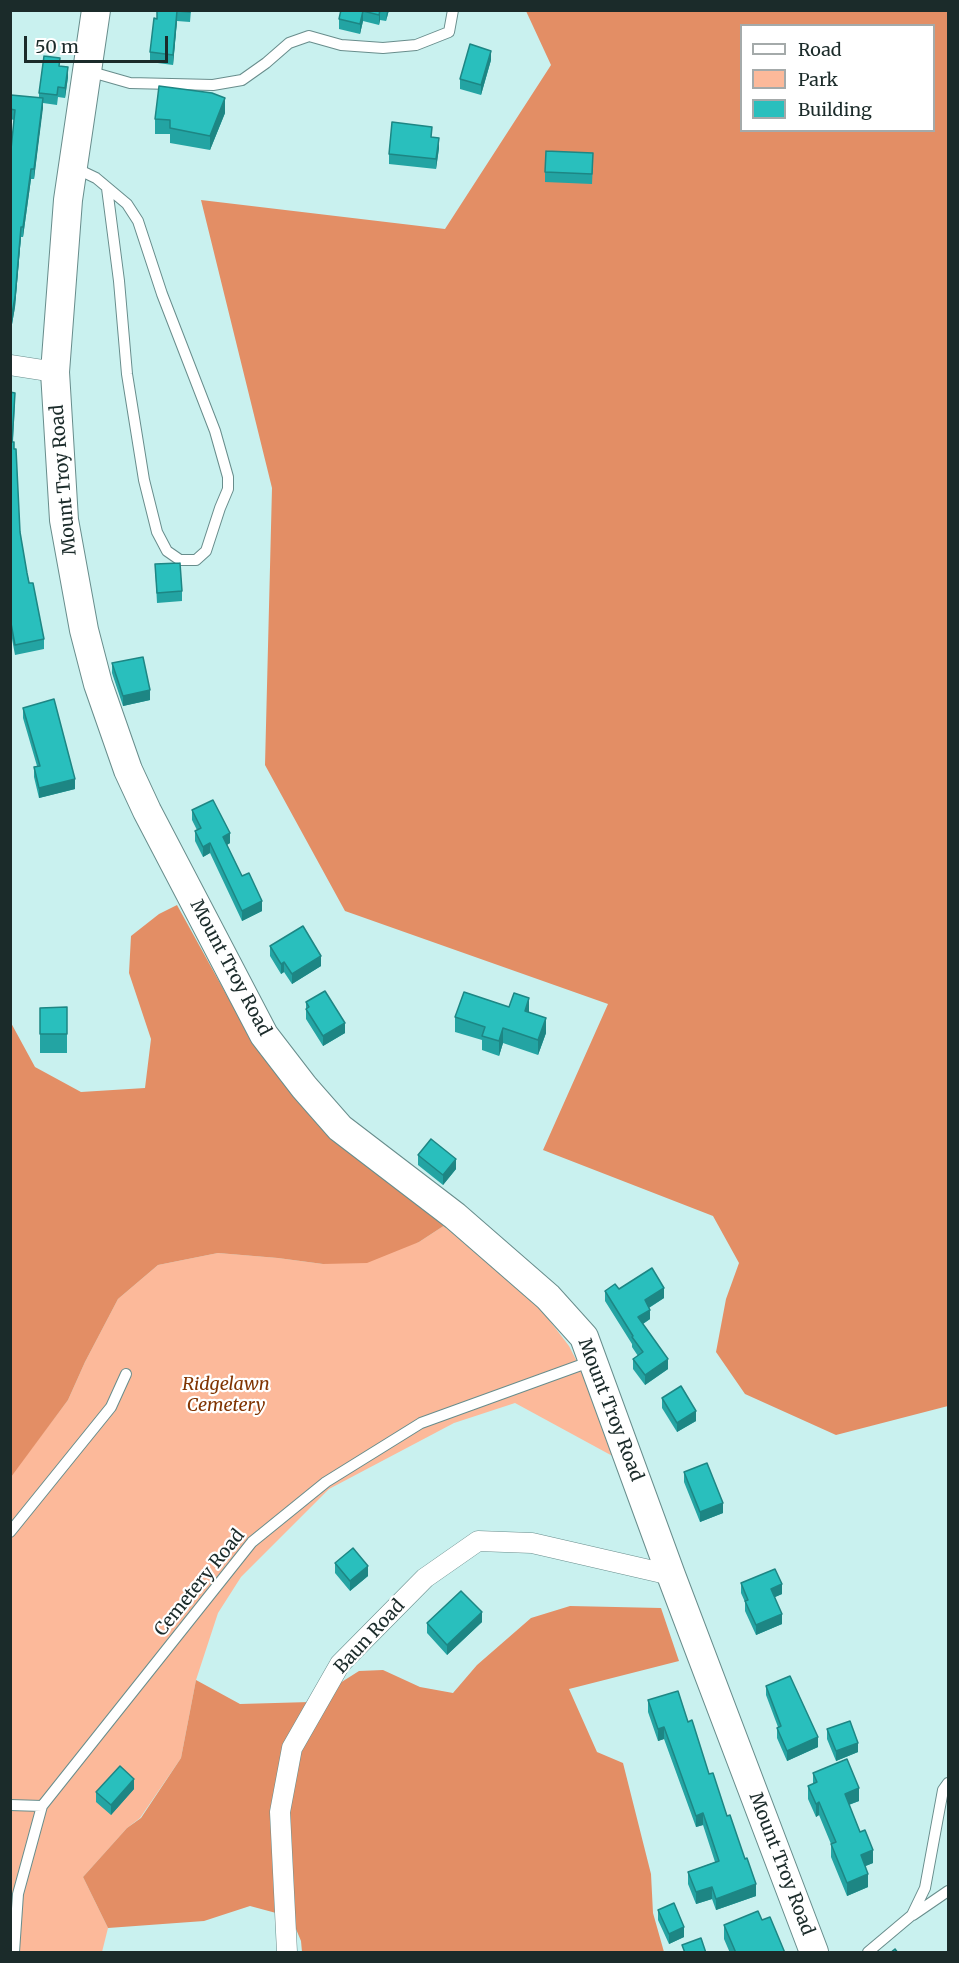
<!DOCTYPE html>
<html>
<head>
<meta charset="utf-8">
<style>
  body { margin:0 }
  #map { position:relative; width:959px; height:1963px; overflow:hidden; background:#c9f1ef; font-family:Merriweather,serif }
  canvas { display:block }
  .frame { position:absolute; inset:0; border:12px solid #1b2b2a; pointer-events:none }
  .legend { position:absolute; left:740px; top:24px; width:195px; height:108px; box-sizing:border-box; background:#fff; border:2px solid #a4aaaa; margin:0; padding:8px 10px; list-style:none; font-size:18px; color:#1b2b2a }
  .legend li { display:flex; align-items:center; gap:12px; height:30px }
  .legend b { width:30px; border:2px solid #a4aaaa }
  .scale { position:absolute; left:24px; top:36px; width:144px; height:27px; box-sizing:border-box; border:3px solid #1b2b2a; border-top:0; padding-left:8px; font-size:18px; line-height:21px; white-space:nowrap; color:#1b2b2a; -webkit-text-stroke:4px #fff; paint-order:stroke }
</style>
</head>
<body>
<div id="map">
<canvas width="959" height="1963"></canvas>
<div class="frame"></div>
<ul class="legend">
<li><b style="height:8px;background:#fff"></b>Road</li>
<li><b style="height:16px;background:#fcb99a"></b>Park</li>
<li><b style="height:16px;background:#29bfbd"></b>Building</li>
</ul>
<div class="scale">50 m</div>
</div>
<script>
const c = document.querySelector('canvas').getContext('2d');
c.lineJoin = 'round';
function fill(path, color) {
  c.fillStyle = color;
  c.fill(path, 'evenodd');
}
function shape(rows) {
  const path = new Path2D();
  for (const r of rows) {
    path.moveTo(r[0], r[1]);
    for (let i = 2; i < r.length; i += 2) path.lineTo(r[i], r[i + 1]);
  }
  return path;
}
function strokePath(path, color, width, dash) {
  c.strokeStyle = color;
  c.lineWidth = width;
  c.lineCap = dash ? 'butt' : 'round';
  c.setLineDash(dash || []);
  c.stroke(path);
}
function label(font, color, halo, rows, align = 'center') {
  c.font = font + ' Merriweather,serif';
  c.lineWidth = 4.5;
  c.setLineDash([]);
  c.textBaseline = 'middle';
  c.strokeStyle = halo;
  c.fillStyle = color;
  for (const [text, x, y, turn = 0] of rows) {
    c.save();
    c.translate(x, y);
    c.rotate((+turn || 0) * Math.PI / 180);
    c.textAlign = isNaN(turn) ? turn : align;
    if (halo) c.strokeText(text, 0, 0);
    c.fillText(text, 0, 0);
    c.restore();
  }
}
fill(shape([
  [445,1225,540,1308,569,1346,598,1403,618,1459,515,1403,454,1423,329,1489,241,1577,218,1613,196,1680,181,1758,140,1818,127,1828,83,1877,108,1928,102,1952,11,1952,10,1477,68,1400,85,1362,118,1299,158,1265,218,1253,278,1258,323,1264,419,1242]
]), '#fcb99a');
fill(shape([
  [526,11,948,11,948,1406,836,1435,745,1394,716,1352,726,1299,739,1263,713,1216,543,1150,608,1004,345,911,265,765,272,488,201,200,445,229,551,65],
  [742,26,934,26,934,130,742,130],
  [177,905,231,1003,273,1066,445,1225,419,1242,367,1263,323,1264,278,1258,218,1253,158,1265,118,1299,85,1362,68,1400,11,1477,10,1021,35,1067,81,1092,145,1088,151,1039,129,973,131,936,159,914],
  [570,1606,661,1608,679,1661,569,1689,597,1752,623,1763,651,1874,653,1913,664,1952,302,1952,301,1941,291,1917,250,1906,204,1921,108,1928,83,1877,127,1828,141,1818,181,1758,196,1680,240,1704,310,1702,359,1671,383,1670,420,1687,453,1693,477,1665,531,1618]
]), '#e38e65');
const lane = shape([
  [88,71,130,83,213,85,242,80,266,63,289,43,309,36,341,45,383,48,416,45,449,32,453,10],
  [73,167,96,178,127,204,138,221,162,294,215,431,228,477,228,489,220,508,206,551,196,560,180,560,167,551,157,532,144,480,127,374,119,281,107,188],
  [10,1532,111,1407,126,1374],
  [10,1805,42,1806],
  [913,1915,948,1891],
  [14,1952,18,1894,42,1806,252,1542,326,1482,421,1423,592,1361],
  [868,1952,912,1915,925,1888,943,1790,948,1783]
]);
const street = shape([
  [10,365,55,372],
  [287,1952,280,1812,292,1748,340,1664,425,1578,478,1541,532,1543,671,1575]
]);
const secondary = shape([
  [96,10,68,200,55,372,64,520,84,630,98,684,128,770,147,811,264,1035,304,1087,340,1128,455,1216,548,1297,584,1337,671,1575,814,1952]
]);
strokePath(lane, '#688d8c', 12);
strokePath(street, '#688d8c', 21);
strokePath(secondary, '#688d8c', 30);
strokePath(lane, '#fff', 10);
strokePath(street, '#fff', 20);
strokePath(secondary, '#fff', 28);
fill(shape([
  [157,10,191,10,190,22,177,21,173,65,150,62,150,52,157,19],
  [341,10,389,10,386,21,380,20,379,25,363,21,360,34,339,29,339,19],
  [491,60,481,95,460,89,460,79],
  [60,66,68,77,65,98,58,97,57,105,43,103,34,179,31,179,23,237,21,237,15,307,11,330,10,159,14,120,10,119,11,95,39,98,39,93],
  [225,113,210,150,170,143,170,134,155,134,155,119],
  [432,138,439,148,436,169,389,164,389,154],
  [593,163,592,184,545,182,545,172],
  [10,392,15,403,13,442,20,532,27,573,44,639,44,649,15,655,10,628],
  [155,564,182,591,182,601,157,603],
  [112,663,150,700,123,706,112,673],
  [23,708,75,789,39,798,34,777,34,767,37,766,23,718],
  [192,810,230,843,227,845,242,876,262,911,242,921,210,853,203,857,195,841,195,831,197,830,192,820],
  [270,946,321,966,292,984,284,972,281,974,270,956],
  [306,1002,345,1033,323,1046,306,1019],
  [67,1007,67,1053,40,1053,40,1008],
  [509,1007,529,1013,546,1033,538,1055,503,1043,499,1056,482,1050,482,1040,455,1032,455,1017],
  [418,1155,456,1169,443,1185,418,1165],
  [619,1289,664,1298,649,1308,650,1319,643,1324,668,1369,645,1385,633,1369,633,1359,638,1356,632,1347,632,1344,605,1301,605,1291],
  [662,1398,696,1421,677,1432,662,1408],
  [684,1472,723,1513,700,1522,684,1482],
  [335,1563,368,1576,350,1591,335,1573],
  [741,1583,782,1594,774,1597,782,1624,756,1635,745,1611,745,1602,741,1593],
  [482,1622,447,1655,427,1633,427,1623],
  [766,1686,818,1747,787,1761,777,1738,777,1728,778,1727,766,1695],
  [648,1700,688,1722,756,1896,716,1910,712,1899,696,1904,688,1884,688,1872,715,1862,703,1825,696,1827,664,1739,658,1741,648,1712],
  [827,1729,858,1752,836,1761,827,1739],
  [813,1773,859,1801,849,1805,873,1863,865,1866,868,1887,847,1896,831,1857,831,1844,819,1815,816,1817,808,1799,808,1786,813,1784],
  [134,1789,111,1815,96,1802,96,1792],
  [658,1910,684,1937,669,1944,658,1920],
  [762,1920,785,1953,730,1953,724,1939,724,1925]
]), '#23a4a3');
fill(shape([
  [380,10,380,20,379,25,379,15],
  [387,10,389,10,386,21],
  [177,11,177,21,173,65,173,55],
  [363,11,363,21,360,34,360,24],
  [491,51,491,60,481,95,481,85],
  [68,67,68,77,65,98,65,88],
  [43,98,43,108,34,179,34,169],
  [225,98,225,113,210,150,210,136],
  [439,138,439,148,436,169,436,159],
  [31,169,31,179,23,237,23,227],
  [21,227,21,237,15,307,11,330,11,320],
  [150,690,150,700,123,706,123,696],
  [75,779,75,789,39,798,39,788],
  [230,833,230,843,223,847,223,837],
  [210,843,210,853,203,857,203,847],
  [262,901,262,911,242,921,242,911],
  [321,956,321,966,292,984,292,974],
  [284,962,284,972,281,974,281,964],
  [529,998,529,1013,525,1011],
  [546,1018,546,1033,538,1055,538,1040],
  [345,1023,345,1033,323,1046,323,1036],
  [503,1028,503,1043,499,1056,499,1041],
  [456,1159,456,1169,443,1185,443,1175],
  [664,1288,664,1298,645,1310,645,1300],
  [650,1310,650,1319,638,1327,638,1317],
  [668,1359,668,1369,645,1385,645,1375],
  [696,1411,696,1421,677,1432,677,1423],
  [723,1503,723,1513,700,1522,700,1512],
  [368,1566,368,1576,350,1591,350,1581],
  [782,1584,782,1594,771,1599,771,1589],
  [482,1612,482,1622,447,1655,447,1645],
  [782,1614,782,1624,756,1635,756,1625],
  [664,1727,664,1739,658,1741,658,1729],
  [818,1737,818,1747,787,1761,787,1751],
  [858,1743,858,1752,836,1761,836,1751],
  [134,1779,134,1789,111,1815,111,1805],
  [859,1788,859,1801,845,1806,845,1794],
  [819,1802,819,1815,816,1817,816,1804],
  [703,1813,703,1825,696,1827,696,1816],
  [873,1850,873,1863,861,1868,861,1855],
  [868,1874,868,1887,847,1896,847,1883],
  [756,1884,756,1896,716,1910,716,1899],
  [712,1887,712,1899,696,1904,696,1892],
  [684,1927,684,1937,669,1944,669,1934]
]), '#1d8684');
const building = shape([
  [157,10,190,10,190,12,177,11,173,55,150,52,154,18,157,19,157,10],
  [341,10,380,10,379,15,363,11,360,24,339,19,341,10],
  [470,44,491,51,481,85,460,79,470,44],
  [44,56,60,58,59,66,68,67,65,88,58,87,57,95,39,93,44,56],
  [159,86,212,93,225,98,210,136,170,128,170,120,155,119,159,86],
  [11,95,43,98,34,169,31,169,23,227,21,227,15,297,11,320,10,159,15,110,10,109,11,95],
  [392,122,432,127,431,137,439,138,436,159,389,154,392,122],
  [546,151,593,153,592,174,545,172,546,151],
  [10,392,15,393,12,442,14,442,14,449,16,449,20,532,27,573,29,583,33,583,44,639,15,645,10,618,10,392],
  [180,563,182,591,157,593,155,564,180,563],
  [143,657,150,690,123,696,112,663,143,657],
  [54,699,75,779,39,788,34,767,40,766,23,708,54,699],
  [213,800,230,833,223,837,242,876,249,873,262,901,242,911,210,843,203,847,195,831,201,828,192,810,213,800],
  [303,926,321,956,292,974,284,962,281,964,270,946,303,926],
  [325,991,345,1023,323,1036,306,1009,309,1007,306,1002,325,991],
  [464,992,509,1007,514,993,529,998,525,1011,546,1018,538,1040,503,1028,499,1041,482,1036,485,1027,455,1017,464,992],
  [67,1007,67,1034,40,1034,40,1008,67,1007],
  [431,1139,456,1159,443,1175,418,1155,431,1139],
  [652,1268,664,1288,645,1300,650,1310,638,1317,668,1359,645,1375,633,1359,643,1352,632,1337,633,1336,605,1291,615,1284,619,1289,652,1268],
  [681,1386,696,1411,677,1423,662,1398,681,1386],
  [707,1463,723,1503,700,1512,684,1472,707,1463],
  [353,1548,368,1566,350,1581,335,1563,353,1548],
  [775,1569,782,1584,771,1589,782,1614,756,1625,745,1601,748,1600,741,1583,775,1569],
  [461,1591,482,1612,447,1645,427,1623,461,1591],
  [790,1676,818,1737,787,1751,777,1728,781,1726,766,1686,790,1676],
  [678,1691,688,1722,692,1720,709,1774,713,1773,727,1816,730,1815,745,1859,747,1858,756,1884,716,1899,712,1887,696,1892,688,1872,719,1861,703,1813,696,1816,664,1727,658,1729,648,1700,678,1691],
  [850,1721,858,1743,836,1751,827,1729,850,1721],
  [847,1759,859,1788,845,1794,860,1832,865,1830,873,1850,861,1855,868,1874,847,1883,831,1844,836,1842,819,1802,816,1804,808,1786,817,1782,813,1773,847,1759],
  [120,1766,134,1779,111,1805,96,1792,120,1766],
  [674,1903,684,1927,669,1934,658,1910,674,1903],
  [758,1911,762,1920,770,1917,785,1953,736,1953,724,1925,758,1911],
  [701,1938,706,1953,685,1953,682,1945,701,1938],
  [895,1949,898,1953,890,1953,895,1949]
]);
fill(building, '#29bfbd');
strokePath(building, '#1d8684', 1.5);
label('18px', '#1b2b2a', '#fff', [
  ["Mount Troy Road",64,480,-95],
  ["Mount Troy Road",230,968,62],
  ["Mount Troy Road",610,1410,69],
  ["Cemetery Road",200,1583,-51],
  ["Baun Road",370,1637,-47],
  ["Mount Troy Road",781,1864,69]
]);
label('italic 18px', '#803402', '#fff', [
  ["Ridgelawn",226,1385],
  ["Cemetery",226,1406]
]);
</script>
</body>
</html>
